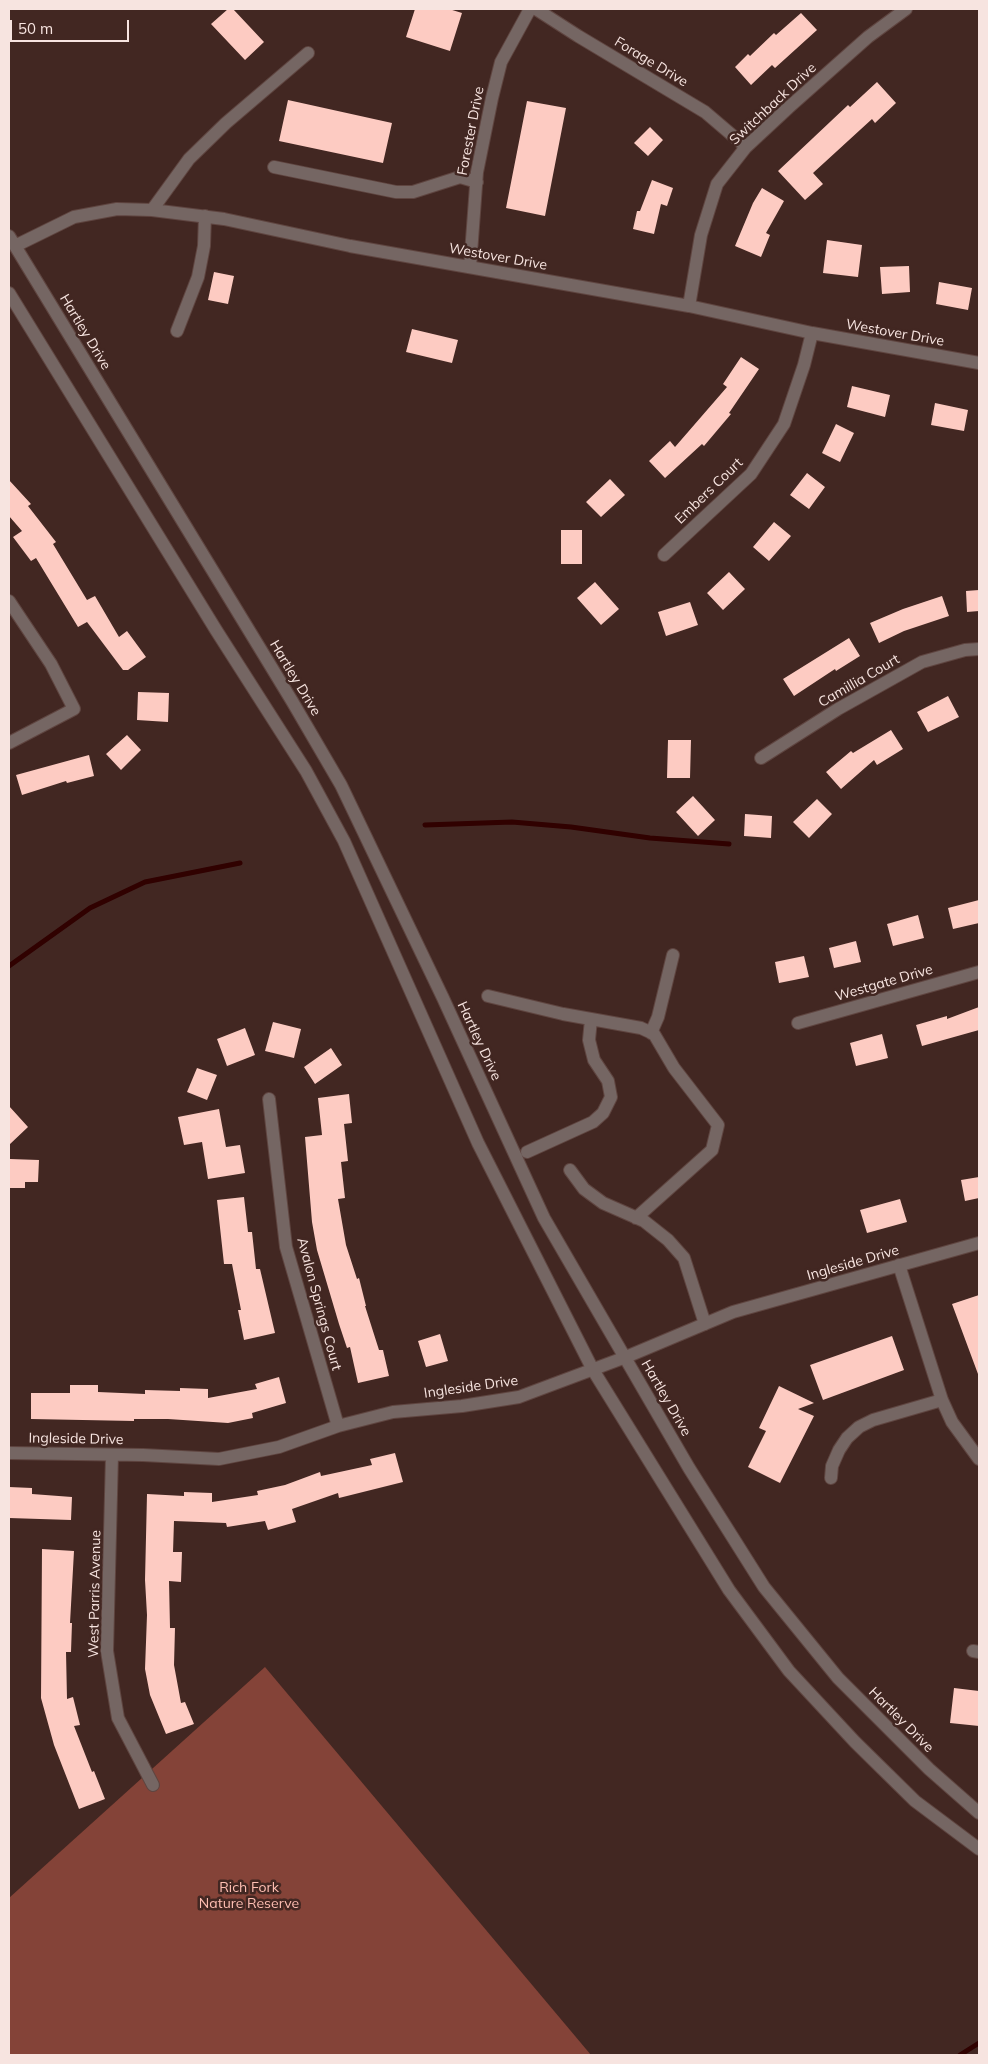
<!DOCTYPE html>
<html>
<head>
<meta charset="utf-8">
<style>
  body { margin:0 }
  #map { position:relative; width:988px; height:2064px; overflow:hidden; background:#422722; font-family:Mulish,sans-serif }
  canvas { display:block }
  .frame { position:absolute; inset:0; border:10px solid #f7e4e0; pointer-events:none }
  .scale { position:absolute; left:10px; top:20px; width:119px; height:22px; box-sizing:border-box; border:2px solid #f7e4e0; border-top:0; padding-left:6px; font-size:15px; line-height:18px; white-space:nowrap; color:#f7e4e0; -webkit-text-stroke:4px #422722; paint-order:stroke }
</style>
</head>
<body>
<div id="map">
<canvas width="988" height="2064"></canvas>
<div class="frame"></div>
<div class="scale">50 m</div>
</div>
<script>
const c = document.querySelector('canvas').getContext('2d');
c.lineJoin = 'round';
function fill(path, color) {
  c.fillStyle = color;
  c.fill(path, 'evenodd');
}
function shape(rows) {
  const path = new Path2D();
  for (const r of rows) {
    path.moveTo(r[0], r[1]);
    for (let i = 2; i < r.length; i += 2) path.lineTo(r[i], r[i + 1]);
  }
  return path;
}
function strokePath(path, color, width, dash) {
  c.strokeStyle = color;
  c.lineWidth = width;
  c.lineCap = dash ? 'butt' : 'round';
  c.setLineDash(dash || []);
  c.stroke(path);
}
function label(font, color, halo, rows, align = 'center') {
  c.font = font + ' Mulish,sans-serif';
  c.lineWidth = 5;
  c.setLineDash([]);
  c.textBaseline = 'middle';
  c.strokeStyle = halo;
  c.fillStyle = color;
  for (const [text, x, y, turn = 0] of rows) {
    c.save();
    c.translate(x, y);
    c.rotate((+turn || 0) * Math.PI / 180);
    c.textAlign = isNaN(turn) ? turn : align;
    if (halo) c.strokeText(text, 0, 0);
    c.fillText(text, 0, 0);
    c.restore();
  }
}
fill(shape([
  [265,1667,591,2055,9,2055,9,1898]
]), '#844338');
strokePath(shape([
  [425,825,512,822,571,827,650,838,729,844],
  [9,966,90,908,145,882,240,863],
  [960,2055,979,2043]
]), '#300100', 5);
fill(shape([
  [228,9,233,9,264,42,245,60,211,24],
  [415,9,449,9,462,13,450,51,406,37],
  [801,13,817,30,775,68,772,65,751,85,735,67,748,54,750,56,774,33,776,35],
  [877,82,896,103,875,123,872,119,813,173,823,184,805,200,778,171,848,105,850,107],
  [288,100,392,123,383,163,279,141],
  [527,101,566,108,545,216,506,208],
  [650,127,663,140,648,156,634,143],
  [652,180,673,188,667,206,661,204,654,234,633,229,637,211,640,211],
  [762,188,784,201,766,233,770,235,761,257,735,246,753,203],
  [827,240,862,245,858,277,823,273],
  [909,266,910,292,882,294,880,267],
  [214,272,234,276,228,304,208,300],
  [939,282,972,288,968,310,936,304],
  [412,329,458,340,452,363,406,352],
  [741,357,759,369,729,413,731,414,704,446,702,444,665,478,649,461,670,441,675,447,727,387,723,384],
  [852,386,890,395,885,417,847,407],
  [935,403,968,410,964,431,931,425],
  [836,424,854,433,840,462,822,453],
  [807,473,825,487,809,509,790,495],
  [610,479,625,495,601,517,586,502],
  [9,480,31,504,28,506,56,542,53,544,87,600,95,596,119,637,127,631,146,657,128,670,123,670,87,622,78,627,36,558,31,561,13,537,22,531,9,516],
  [774,522,791,536,769,561,753,547],
  [561,530,582,530,582,564,561,564],
  [729,572,745,589,723,610,707,593],
  [595,582,619,609,601,625,577,598],
  [979,590,979,611,967,612,966,591],
  [942,596,949,616,904,631,879,643,870,623,903,609],
  [690,602,698,625,666,636,658,612],
  [849,638,860,656,836,671,835,669,794,696,783,679],
  [138,692,169,693,168,722,137,720],
  [948,696,959,717,928,732,917,712],
  [891,730,903,749,877,765,874,760,841,789,826,772,851,751,853,753],
  [127,735,141,750,121,770,106,754],
  [668,740,691,740,690,778,667,778],
  [89,755,94,776,67,783,66,781,22,795,16,775],
  [693,796,715,820,698,836,676,812],
  [817,799,832,814,809,838,793,822],
  [745,814,772,816,771,838,744,836],
  [979,900,979,923,953,929,948,908],
  [918,915,924,938,893,946,887,924],
  [856,941,861,962,834,968,829,948],
  [804,956,809,977,779,983,775,962],
  [979,1007,979,1030,922,1046,916,1025,947,1016,947,1019],
  [273,1022,301,1029,294,1058,265,1051],
  [245,1028,255,1055,227,1066,217,1039],
  [882,1034,888,1058,856,1066,850,1043],
  [331,1048,342,1065,315,1084,304,1067],
  [197,1068,217,1075,207,1100,187,1092],
  [349,1094,352,1123,344,1124,348,1161,341,1162,345,1198,338,1199,346,1245,357,1279,359,1278,366,1306,365,1306,379,1350,383,1350,389,1376,358,1383,350,1347,347,1348,339,1324,317,1250,312,1222,305,1137,322,1135,318,1098],
  [9,1106,28,1127,9,1145],
  [219,1109,226,1147,240,1145,245,1173,208,1179,202,1142,184,1145,178,1117],
  [10,1159,39,1160,38,1182,25,1182,25,1188,10,1188],
  [979,1177,979,1198,965,1201,961,1180],
  [244,1197,248,1232,252,1232,256,1269,260,1269,275,1333,244,1340,238,1310,241,1310,232,1264,224,1264,217,1200],
  [900,1199,907,1222,867,1233,860,1210],
  [979,1295,979,1374,978,1374,952,1304],
  [440,1334,448,1361,426,1367,418,1341],
  [892,1336,904,1370,823,1400,810,1365],
  [279,1377,286,1403,252,1413,253,1418,228,1423,168,1419,134,1419,134,1421,31,1419,31,1393,70,1393,70,1385,98,1385,98,1392,145,1394,145,1390,180,1391,180,1388,208,1389,208,1398,257,1389,255,1384],
  [779,1386,814,1403,798,1409,814,1416,780,1483,748,1467,766,1431,759,1428],
  [395,1453,403,1482,339,1498,338,1493,292,1509,296,1522,268,1530,265,1521,227,1527,226,1523,174,1521,173,1552,182,1552,181,1582,169,1581,170,1628,175,1628,174,1665,181,1703,185,1702,194,1724,166,1734,150,1695,145,1669,147,1615,145,1580,147,1494,184,1496,184,1492,212,1493,212,1502,258,1495,257,1491,285,1485,320,1472,321,1476,372,1465,370,1459],
  [9,1487,32,1488,32,1494,72,1497,71,1520,9,1518],
  [42,1549,74,1551,70,1623,72,1623,71,1652,66,1652,67,1699,73,1697,80,1725,74,1726,92,1772,94,1771,105,1799,79,1809,54,1745,41,1698],
  [954,1688,979,1691,979,1726,950,1723]
]), '#fdcbc2');
const minor = shape([
  [536,9,578,36,705,112,746,147],
  [274,167,396,192,413,192,460,177,477,182],
  [152,210,189,159,226,123,308,53],
  [9,236,292,701,341,785,443,998,544,1218,689,1468,764,1587,838,1678,929,1769,979,1813],
  [15,246,74,217,117,209,152,210,224,219,350,246,689,306,812,333,979,363],
  [470,267,477,172,492,98,501,62,530,9],
  [9,293,216,630,306,771,344,841,478,1143,593,1370,729,1590,789,1671,855,1742,915,1801,979,1849],
  [689,306,701,235,717,184,746,147,788,108,868,37,906,9],
  [177,331,198,277,204,246,205,216],
  [664,555,751,474,784,424,804,365,812,333],
  [9,601,51,664,74,709,9,743],
  [761,758,838,709,922,662,965,650,979,649],
  [488,996,563,1014,641,1028,654,1034,674,1068,718,1125,712,1150,636,1218],
  [798,1023,979,972],
  [651,1033,658,1017,673,955],
  [269,1099,286,1247,338,1426],
  [527,1152,593,1122,603,1113,611,1097,608,1081,594,1060,589,1040,591,1019],
  [570,1170,584,1189,603,1203,644,1221,668,1240,684,1258,705,1324],
  [899,1265,942,1400,952,1422,979,1459],
  [9,1453,143,1455,219,1459,279,1447,338,1426,393,1412,462,1406,519,1397,626,1357,733,1312,979,1243],
  [112,1455,107,1651,118,1718,153,1785],
  [831,1478,832,1466,839,1450,847,1438,859,1427,873,1420,942,1400],
  [973,1651,979,1652]
]);
strokePath(minor, '#5f4540', 14);
strokePath(minor, '#756663', 12);
label('14px', '#f7e4e0', '#422722', [
  ["Forage Drive",651,62,31],
  ["Switchback Drive",773,104,-43],
  ["Forester Drive",471,131,-79],
  ["Westover Drive",498,257,10],
  ["Hartley Drive",85,332,59],
  ["Westover Drive",895,333,10],
  ["Embers Court",709,491,-44],
  ["Hartley Drive",295,678,59],
  ["Camillia Court",859,681,-30],
  ["Westgate Drive",884,983,-16],
  ["Hartley Drive",479,1041,65],
  ["Ingleside Drive",853,1263,-16],
  ["Avalon Springs Court",319,1304,75],
  ["Ingleside Drive",471,1387,-8],
  ["Hartley Drive",666,1398,60],
  ["Ingleside Drive",76,1439,1],
  ["West Parris Avenue",95,1594,-89],
  ["Hartley Drive",901,1720,45]
]);
label('14px', '#ffbfb3', '#422722', [
  ["Rich Fork",249,1888],
  ["Nature Reserve",249,1904]
]);
</script>
</body>
</html>
